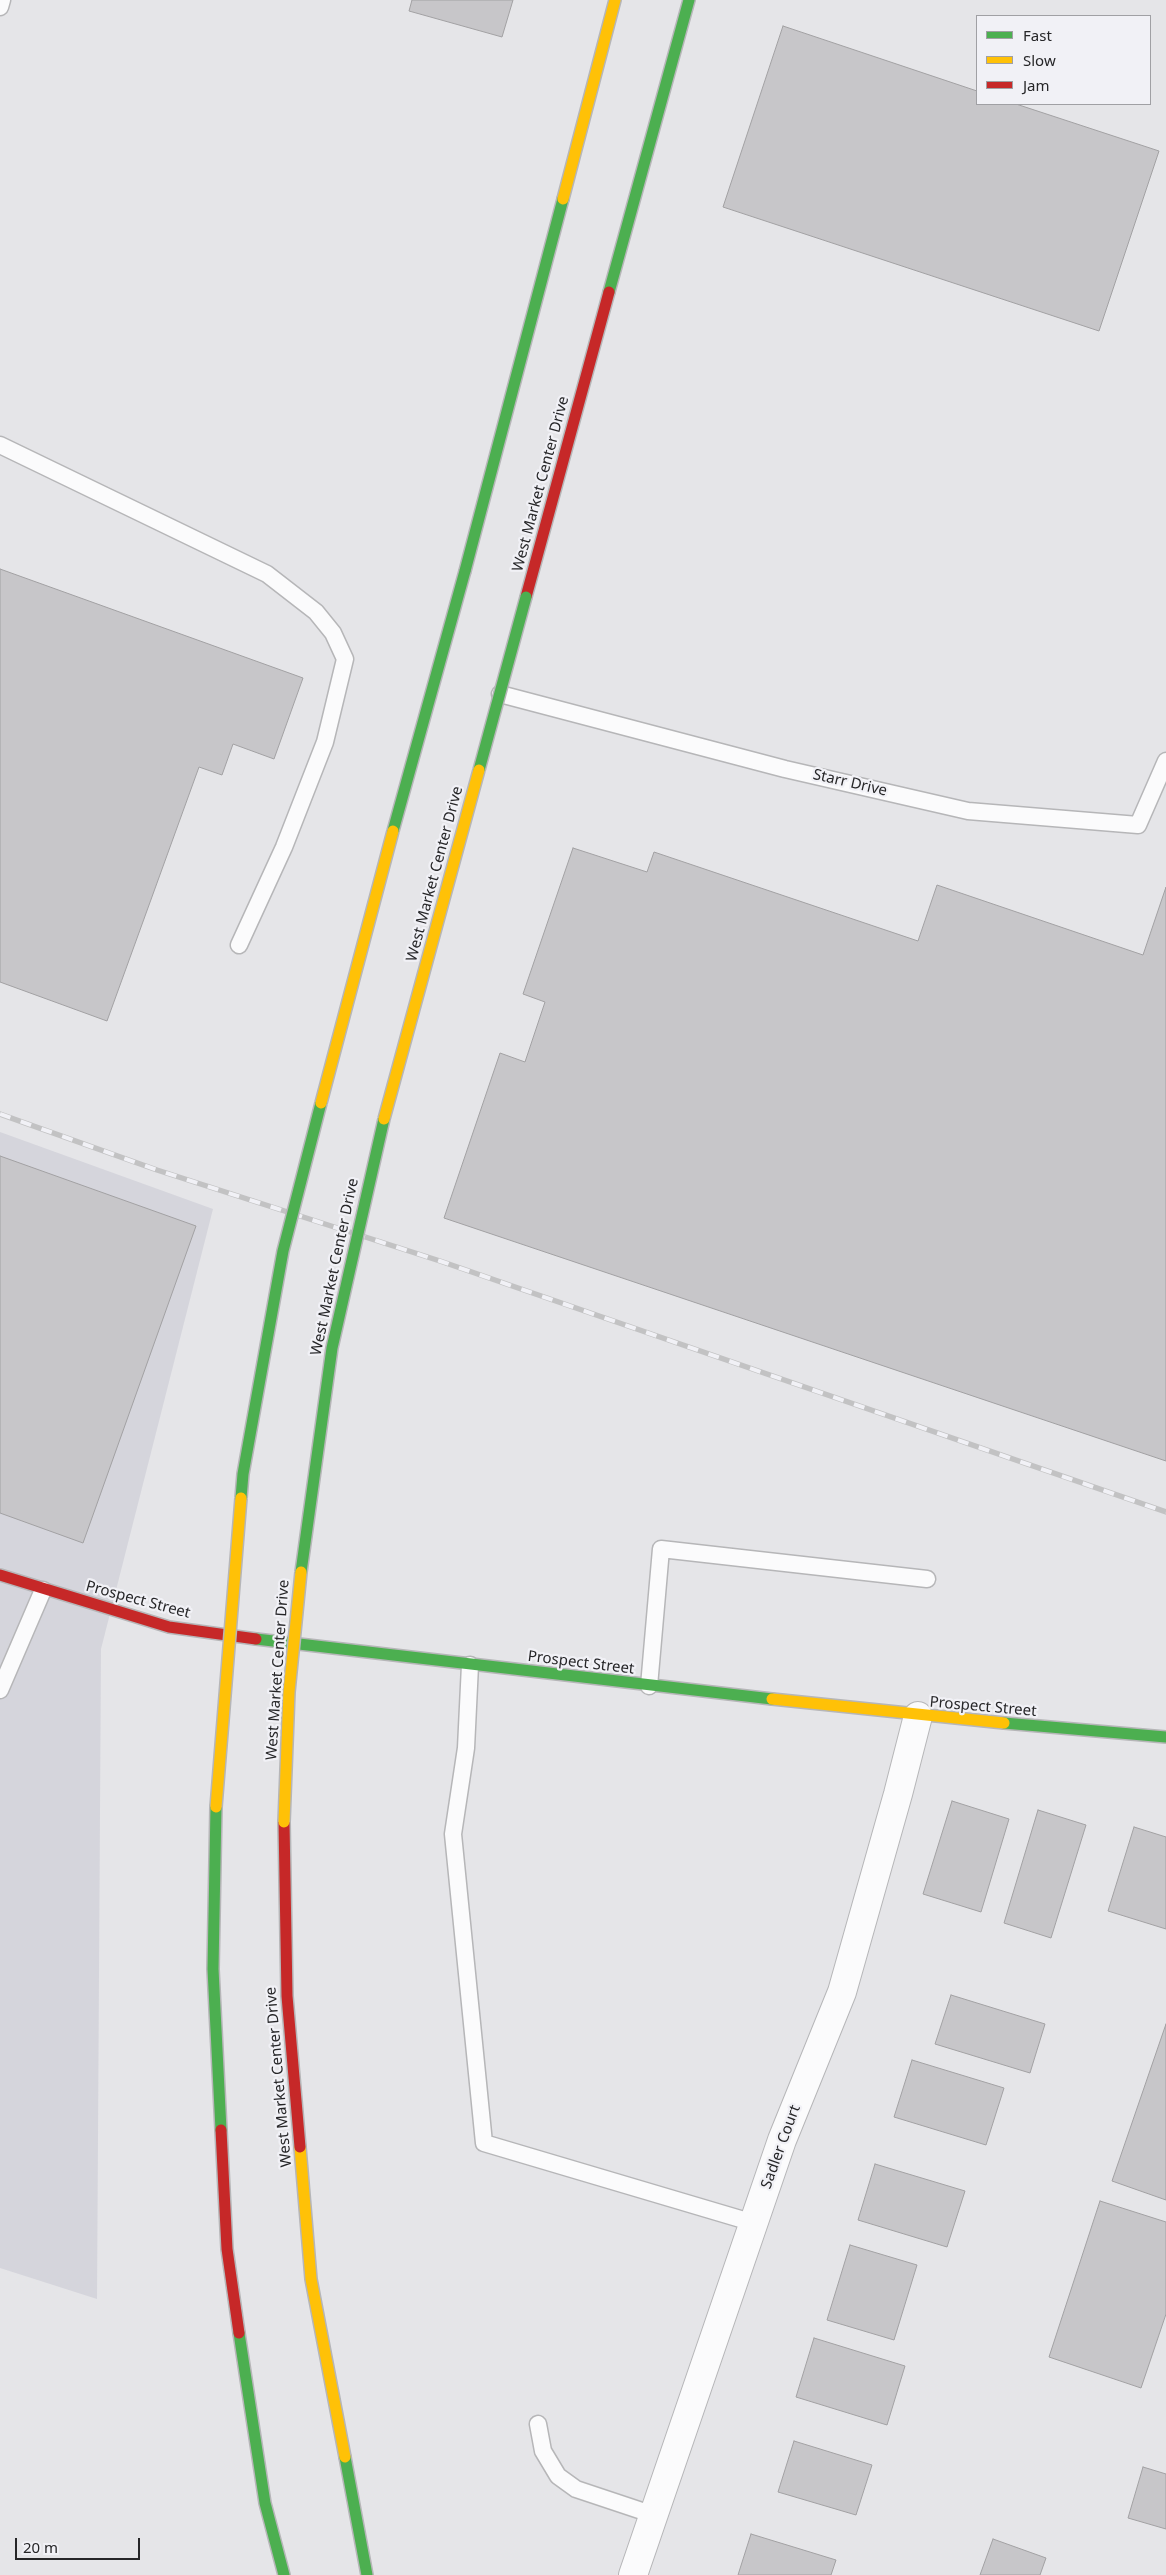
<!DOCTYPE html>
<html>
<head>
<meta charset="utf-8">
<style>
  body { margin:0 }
  #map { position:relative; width:1166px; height:2575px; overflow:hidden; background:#e5e5e8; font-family:"Noto Sans",sans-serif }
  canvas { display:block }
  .legend { position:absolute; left:976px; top:15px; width:175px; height:90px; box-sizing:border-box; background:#f1f1f6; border:1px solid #a0a0a4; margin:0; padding:6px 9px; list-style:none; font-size:15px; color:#262628 }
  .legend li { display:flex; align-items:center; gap:10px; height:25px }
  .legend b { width:25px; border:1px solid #a0a0a4 }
  .scale { position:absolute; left:15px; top:2538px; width:125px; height:22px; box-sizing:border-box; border:2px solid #262628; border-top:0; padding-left:6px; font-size:15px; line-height:18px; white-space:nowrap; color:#262628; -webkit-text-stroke:4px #f1f1f6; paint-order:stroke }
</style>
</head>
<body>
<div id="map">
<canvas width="1166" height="2575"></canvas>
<ul class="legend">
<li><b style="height:6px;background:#4caf50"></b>Fast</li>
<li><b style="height:6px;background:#ffc107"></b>Slow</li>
<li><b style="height:6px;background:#c62828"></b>Jam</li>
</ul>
<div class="scale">20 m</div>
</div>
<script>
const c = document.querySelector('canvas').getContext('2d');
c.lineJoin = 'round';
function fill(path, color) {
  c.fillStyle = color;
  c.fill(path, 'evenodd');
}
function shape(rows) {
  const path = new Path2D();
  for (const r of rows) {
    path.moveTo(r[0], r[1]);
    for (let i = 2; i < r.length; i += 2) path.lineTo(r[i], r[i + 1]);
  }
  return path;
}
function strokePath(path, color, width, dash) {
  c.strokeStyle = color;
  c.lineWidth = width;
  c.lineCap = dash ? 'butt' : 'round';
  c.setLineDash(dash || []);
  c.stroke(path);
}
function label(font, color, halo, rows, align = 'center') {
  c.font = font + ' "Noto Sans",sans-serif';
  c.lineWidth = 4.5;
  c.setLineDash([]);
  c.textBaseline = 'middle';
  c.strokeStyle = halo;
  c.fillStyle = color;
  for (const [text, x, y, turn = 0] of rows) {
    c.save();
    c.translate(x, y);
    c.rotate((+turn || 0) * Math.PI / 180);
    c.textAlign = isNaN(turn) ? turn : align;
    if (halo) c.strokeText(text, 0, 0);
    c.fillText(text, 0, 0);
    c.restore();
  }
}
fill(shape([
  [0,1132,213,1209,101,1649,97,2299,0,2268]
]), '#d5d5dc');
const building = shape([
  [412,0,513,0,502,37,409,11,412,0],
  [783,26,977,91,977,104,1016,104,1159,151,1099,331,723,207,783,26],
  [0,569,303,678,274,759,233,744,222,775,199,767,107,1021,0,982,0,569],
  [573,848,647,872,654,852,918,941,937,885,1143,955,1166,887,1166,1461,444,1218,500,1053,525,1062,545,1002,523,994,573,848],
  [0,1156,196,1226,83,1543,0,1513,0,1156],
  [952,1801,1009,1819,981,1912,923,1894,952,1801],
  [1038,1810,1086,1825,1051,1938,1004,1923,1038,1810],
  [1134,1827,1166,1837,1166,1929,1108,1911,1134,1827],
  [951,1995,1045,2024,1030,2073,935,2044,951,1995],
  [1166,2024,1166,2200,1112,2181,1166,2024],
  [912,2060,1004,2088,986,2145,894,2117,912,2060],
  [875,2164,965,2191,947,2247,858,2220,875,2164],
  [1100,2201,1166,2222,1166,2314,1141,2388,1049,2357,1100,2201],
  [850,2245,917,2265,894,2340,827,2320,850,2245],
  [814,2338,905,2366,887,2425,796,2397,814,2338],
  [794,2441,872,2465,856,2515,778,2492,794,2441],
  [1143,2467,1166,2474,1166,2529,1128,2518,1143,2467],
  [751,2534,836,2560,831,2575,738,2575,751,2534],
  [993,2539,1046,2558,1040,2575,980,2575,993,2539]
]);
fill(building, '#c7c6c9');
strokePath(building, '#a2a1a3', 1);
const lane = shape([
  [0,7,2,0],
  [0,445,267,574,316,612,333,633,345,659,325,742,284,847,239,945],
  [500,694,785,769,968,811,1138,825,1166,761],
  [470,1665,466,1748,453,1834,484,2143,754,2223],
  [649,1686,661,1549,927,1579],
  [0,1690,43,1590],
  [538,2424,543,2451,558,2476,576,2489,654,2515]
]);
const street = shape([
  [633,2575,782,2140,842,1992,898,1794,918,1716]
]);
const fast = shape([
  [609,292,689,0],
  [465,571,563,199],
  [256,1639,772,1699],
  [1004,1723,1166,1737],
  [216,1807,213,1969,221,2130],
  [239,2333,265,2503,284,2575],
  [345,2457,367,2575]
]);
const slow = shape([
  [563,199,615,0],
  [772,1699,1004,1723],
  [300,2147,311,2279,345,2457]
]);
const jam = shape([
  [526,597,609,292],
  [0,1575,169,1627,256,1639],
  [284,1822,287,1996,300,2147],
  [221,2130,227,2249,239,2333]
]);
strokePath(lane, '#b6b6b8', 19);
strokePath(street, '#b6b6b8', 30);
strokePath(fast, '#b6b6b8', 14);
strokePath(slow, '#b6b6b8', 14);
strokePath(jam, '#b6b6b8', 14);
strokePath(lane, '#fbfbfc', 16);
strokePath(street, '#fbfbfc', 28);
strokePath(fast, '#4caf50', 11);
strokePath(slow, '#ffc107', 11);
strokePath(jam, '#c62828', 11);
const rail = shape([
  [0,1114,157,1170,440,1261,1166,1512]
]);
strokePath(rail, '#c2c2c3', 5.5);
strokePath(rail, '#f1f1f6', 4, [11]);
const fastBridge = shape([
  [479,770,526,597],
  [393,831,465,571],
  [241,1498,243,1474,283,1251,321,1103],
  [301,1572,332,1348,384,1119]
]);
const slowBridge = shape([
  [321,1103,393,831],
  [384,1119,479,770],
  [216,1807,241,1498],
  [284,1822,289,1692,301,1572]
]);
strokePath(fastBridge, '#b6b6b8', 14, []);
strokePath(slowBridge, '#b6b6b8', 14, []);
strokePath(fastBridge, '#4caf50', 11);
strokePath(slowBridge, '#ffc107', 11);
label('15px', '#262628', '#f1f1f6', [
  ["West Market Center Drive",541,484,-75],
  ["Starr Drive",850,783,13],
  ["West Market Center Drive",435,874,-75],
  ["West Market Center Drive",335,1267,-78],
  ["Prospect Street",138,1600,15],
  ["Prospect Street",581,1663,7],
  ["West Market Center Drive",278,1670,-86],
  ["Prospect Street",983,1707,5],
  ["West Market Center Drive",279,2077,-95],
  ["Sadler Court",781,2147,-70]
]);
</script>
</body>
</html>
